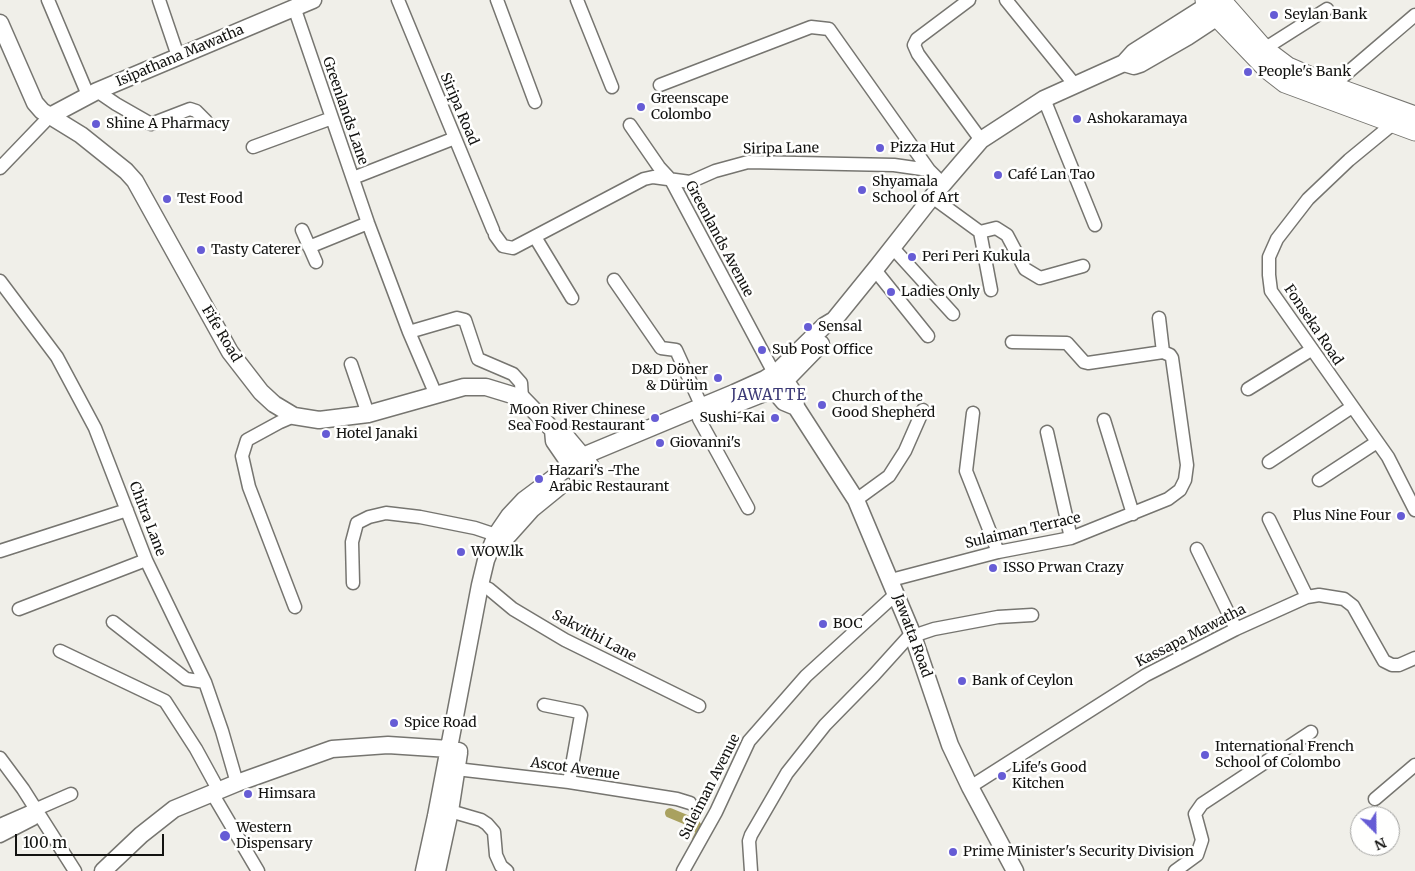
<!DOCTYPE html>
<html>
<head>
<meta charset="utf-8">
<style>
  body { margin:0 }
  #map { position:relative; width:1415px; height:871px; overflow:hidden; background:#f0efe9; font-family:Merriweather,serif }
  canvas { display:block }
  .north { position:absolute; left:1350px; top:806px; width:50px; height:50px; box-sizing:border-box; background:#fffffe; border:1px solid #a1a19f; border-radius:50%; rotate:157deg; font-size:14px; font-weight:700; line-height:20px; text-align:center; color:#131311 }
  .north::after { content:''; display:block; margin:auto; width:18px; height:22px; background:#665cd5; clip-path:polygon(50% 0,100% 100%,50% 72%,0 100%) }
  .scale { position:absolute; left:15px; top:834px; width:149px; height:22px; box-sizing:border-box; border:2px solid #131311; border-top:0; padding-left:6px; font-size:15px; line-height:18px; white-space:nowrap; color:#131311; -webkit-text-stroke:4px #fffffe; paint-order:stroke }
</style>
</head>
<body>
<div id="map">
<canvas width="1415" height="871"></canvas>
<div class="north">N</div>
<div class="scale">100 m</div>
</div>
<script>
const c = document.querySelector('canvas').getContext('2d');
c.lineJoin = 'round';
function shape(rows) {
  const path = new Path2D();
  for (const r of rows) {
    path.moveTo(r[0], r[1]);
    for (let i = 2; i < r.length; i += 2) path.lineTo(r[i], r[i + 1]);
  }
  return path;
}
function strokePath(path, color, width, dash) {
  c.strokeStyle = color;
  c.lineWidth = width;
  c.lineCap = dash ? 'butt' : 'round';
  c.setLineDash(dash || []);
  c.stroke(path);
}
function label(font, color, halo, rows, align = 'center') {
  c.font = font + ' Merriweather,serif';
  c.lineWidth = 5;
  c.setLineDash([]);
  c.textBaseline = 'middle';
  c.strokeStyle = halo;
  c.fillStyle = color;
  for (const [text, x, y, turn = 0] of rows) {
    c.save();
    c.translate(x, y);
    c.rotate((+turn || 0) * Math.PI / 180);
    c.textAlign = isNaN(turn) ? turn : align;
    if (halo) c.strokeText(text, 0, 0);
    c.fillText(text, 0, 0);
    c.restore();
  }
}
strokePath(shape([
  [670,813,694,823,701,832,697,840]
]), '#a9a15f', 10);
const minor = shape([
  [48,0,88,95],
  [159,0,178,56],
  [398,0,493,230],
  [497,0,535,102],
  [577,0,612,87],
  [969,0,917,39,914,45,918,54,981,140],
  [1006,0,1075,85],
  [294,7,368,223,409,332,436,395],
  [1264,49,1327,9],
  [660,85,811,27,829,29,929,170],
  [1332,86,1415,15],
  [97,91,116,104,151,124,190,109,196,111,206,121],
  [1044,99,1095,225],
  [1394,123,1349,160,1308,199,1277,239,1269,257,1269,275,1271,291,1388,457,1415,510],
  [630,125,659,167,671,180,774,373],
  [253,147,332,118],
  [0,168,50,116],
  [353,178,455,138],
  [932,197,980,232,996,228,1007,235,1025,269,1040,278,1083,266],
  [302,230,316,262],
  [980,232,991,290],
  [495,235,503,246,513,248,644,179,653,177,690,182,715,171,748,162,894,165,929,170,943,184],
  [535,237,572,298],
  [309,247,368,223],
  [892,247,953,314],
  [875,270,928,336],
  [614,280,661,348,676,350,702,407],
  [0,281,57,357,95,428,146,560,205,682,222,731,237,783],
  [1159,318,1163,352],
  [409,332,457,318,465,320,478,359,513,374,521,383,522,398],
  [351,364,368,414],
  [1248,389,1311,350],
  [973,413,966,471,998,552],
  [294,416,280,422,247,440,242,456,249,487,295,607],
  [699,419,748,508],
  [1104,420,1133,514],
  [1047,432,1071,538],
  [1269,462,1352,407],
  [1319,480,1377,442],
  [856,500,889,476,905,451,923,410],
  [1269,519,1307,597],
  [1197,549,1236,629],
  [0,551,127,510],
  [891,580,998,552,1071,538,1168,499,1180,490,1185,480,1187,465,1172,358,1170,355,1163,352,1088,363,1084,362,1067,343,1012,342],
  [353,583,352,542,357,523,369,517,386,513,420,517,475,528,496,535],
  [480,585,489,589,513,609,565,640,699,706],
  [19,609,146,560],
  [113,622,186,679,205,682],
  [913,636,934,629,998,617,1032,615],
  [60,651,165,701,196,749,219,791],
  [544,705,579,712,581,715,569,782],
  [0,758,23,789,75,871],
  [456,769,569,782,677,799,690,803],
  [970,787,1146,675,1236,629,1307,597,1319,595,1344,599,1353,606,1384,661,1392,665,1399,665,1415,658],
  [212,793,258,871],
  [1375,799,1415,765],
  [450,811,481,820,487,824,494,832,496,855,501,866,507,871],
  [0,825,71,794],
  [0,836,33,819],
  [683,871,716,812,749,741,806,676,896,594],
  [751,871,749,841,751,835,787,773,825,725,874,675,912,633],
  [1175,871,1197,855,1202,840,1195,814,1202,804,1311,732]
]);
const major = shape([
  [0,23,35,103,42,111,81,135,126,171,135,181,230,352,261,392,274,404,294,416,319,420,368,414,464,387,486,387,522,398,553,430,564,434,590,465],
  [1124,63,1134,66,1140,64,1187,37,1228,10],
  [50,116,97,91,313,0],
  [779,371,795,395,796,407,856,500,912,633,950,745,970,787,1015,871],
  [767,382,784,402,796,407],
  [709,415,772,390,786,380,821,344],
  [553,430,554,441,576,473],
  [502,546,506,538,532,509,559,487],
  [103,871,141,835,174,809,237,783,332,749,388,745,449,749,459,751],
  [424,871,436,816,480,585,486,560,496,535,509,516,524,500,583,456,734,393,765,379,779,370,824,326,834,320,877,267,932,197,981,140,1044,99,1124,63,1134,52,1216,0],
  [437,871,450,811,459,753]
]);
const highway = shape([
  [1205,0,1218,18,1267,69,1285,83,1415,131],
  [1221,0,1264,49,1288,67,1332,86,1415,116]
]);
strokePath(minor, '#767570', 15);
strokePath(major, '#767570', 19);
strokePath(highway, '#767570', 21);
strokePath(minor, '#fff', 12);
strokePath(major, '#fff', 16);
strokePath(highway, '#fff', 19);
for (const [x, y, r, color] of [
  [1274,15,5,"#665cd5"],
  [1248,72,5,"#665cd5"],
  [641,107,5,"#665cd5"],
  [1077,119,5,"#665cd5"],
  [96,124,5,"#665cd5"],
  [880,148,5,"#665cd5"],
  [998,175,5,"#665cd5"],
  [862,190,5,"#665cd5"],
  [167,199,5,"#665cd5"],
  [201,250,5,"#665cd5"],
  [912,257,5,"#665cd5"],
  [891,292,5,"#665cd5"],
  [808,327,5,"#665cd5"],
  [762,350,5,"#665cd5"],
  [718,378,5,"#665cd5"],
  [822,405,5,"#665cd5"],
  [655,418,5,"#665cd5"],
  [775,418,5,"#665cd5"],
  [326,434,5,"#665cd5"],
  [660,443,5,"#665cd5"],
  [539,479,5,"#665cd5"],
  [1401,516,5,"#665cd5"],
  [461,552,5,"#665cd5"],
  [993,568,5,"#665cd5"],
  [823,624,5,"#665cd5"],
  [962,681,5,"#665cd5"],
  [394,723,5,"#665cd5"],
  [1205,755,5,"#665cd5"],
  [1002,776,5,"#665cd5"],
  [248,794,5,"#665cd5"],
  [225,836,6,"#665cd5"],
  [953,852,5,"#665cd5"]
]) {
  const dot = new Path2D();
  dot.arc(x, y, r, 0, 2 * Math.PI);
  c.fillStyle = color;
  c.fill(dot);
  strokePath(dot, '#fffffe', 2);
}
label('14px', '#131311', '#fffffe', [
  ["Seylan Bank",1284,15],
  ["People's Bank",1258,72],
  ["Greenscape",651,99],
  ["Colombo",651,115],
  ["Ashokaramaya",1087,119],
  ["Shine A Pharmacy",106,124],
  ["Pizza Hut",890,148],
  ["Café Lan Tao",1008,175],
  ["Shyamala",872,182],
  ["School of Art",872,198],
  ["Test Food",177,199],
  ["Tasty Caterer",211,250],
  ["Peri Peri Kukula",922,257],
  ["Ladies Only",901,292],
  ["Sensal",818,327],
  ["Sub Post Office",772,350],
  ["D&D Döner",708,370,"right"],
  ["& Dürüm",708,386,"right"],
  ["Church of the",832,397],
  ["Good Shepherd",832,413],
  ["Moon River Chinese",645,410,"right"],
  ["Sea Food Restaurant",645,426,"right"],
  ["Sushi-Kai",765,418,"right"],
  ["Hotel Janaki",336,434],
  ["Giovanni's",670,443],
  ["Hazari's -The",549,471],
  ["Arabic Restaurant",549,487],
  ["Plus Nine Four",1391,516,"right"],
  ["WOW.lk",471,552],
  ["ISSO Prwan Crazy",1003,568],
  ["BOC",833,624],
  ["Bank of Ceylon",972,681],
  ["Spice Road",404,723],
  ["International French",1215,747],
  ["School of Colombo",1215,763],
  ["Life's Good",1012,768],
  ["Kitchen",1012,784],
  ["Himsara",258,794],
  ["Western",236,828],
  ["Dispensary",236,844],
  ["Prime Minister's Security Division",963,852]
], 'left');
label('14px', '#131311', '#fffffe', [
  ["Isipathana Mawatha",180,56,-23],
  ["Siripa Road",459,109,67],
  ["Greenlands Lane",345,111,71],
  ["Siripa Lane",781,149,-1],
  ["Greenlands Avenue",719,239,62],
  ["Fonseka Road",1313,325,56],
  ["Fife Road",221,334,59],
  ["Chitra Lane",147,519,69],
  ["Sulaiman Terrace",1023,531,-13],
  ["Sakvithi Lane",594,636,28],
  ["Jawatta Road",912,636,70],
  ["Kassapa Mawatha",1191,636,-27],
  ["Ascot Avenue",575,769,8],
  ["Suleiman Avenue",710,787,-63]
]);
c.letterSpacing = '1px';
label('15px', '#3c3a76', '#fffffe', [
  ["JAWATTE",769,396]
]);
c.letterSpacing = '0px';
</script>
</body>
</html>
